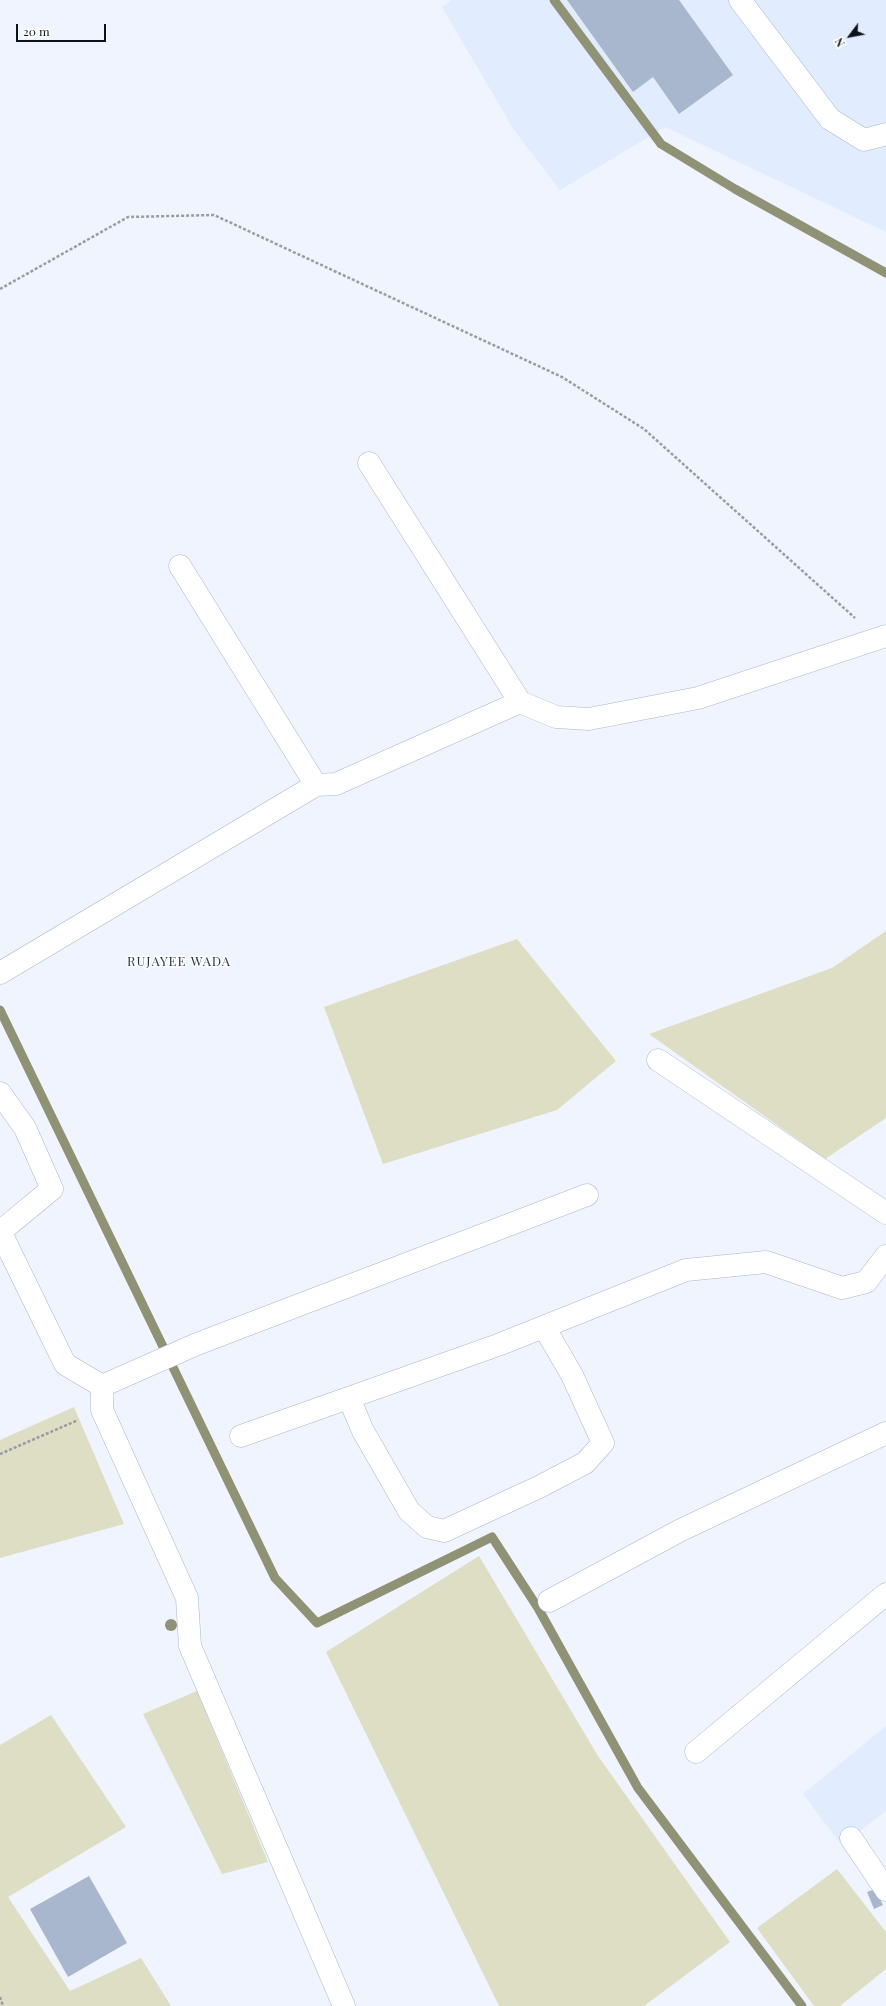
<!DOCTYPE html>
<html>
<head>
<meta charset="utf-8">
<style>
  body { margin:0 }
  #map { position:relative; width:886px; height:2006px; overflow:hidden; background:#eff4fe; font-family:"Playfair Display",serif }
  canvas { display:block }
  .north { position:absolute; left:830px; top:16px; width:40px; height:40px; -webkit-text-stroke:3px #fff; paint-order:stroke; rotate:238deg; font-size:11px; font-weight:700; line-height:16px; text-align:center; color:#0d121a }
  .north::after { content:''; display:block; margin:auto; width:14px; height:18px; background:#0d121a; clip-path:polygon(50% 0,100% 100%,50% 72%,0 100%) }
  .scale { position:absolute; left:16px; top:24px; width:90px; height:18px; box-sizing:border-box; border:2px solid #0d121a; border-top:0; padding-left:5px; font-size:12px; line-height:14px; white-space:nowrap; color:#0d121a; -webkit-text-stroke:3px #fff; paint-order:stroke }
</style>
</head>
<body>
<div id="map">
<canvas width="886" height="2006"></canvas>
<div class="north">N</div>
<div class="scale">20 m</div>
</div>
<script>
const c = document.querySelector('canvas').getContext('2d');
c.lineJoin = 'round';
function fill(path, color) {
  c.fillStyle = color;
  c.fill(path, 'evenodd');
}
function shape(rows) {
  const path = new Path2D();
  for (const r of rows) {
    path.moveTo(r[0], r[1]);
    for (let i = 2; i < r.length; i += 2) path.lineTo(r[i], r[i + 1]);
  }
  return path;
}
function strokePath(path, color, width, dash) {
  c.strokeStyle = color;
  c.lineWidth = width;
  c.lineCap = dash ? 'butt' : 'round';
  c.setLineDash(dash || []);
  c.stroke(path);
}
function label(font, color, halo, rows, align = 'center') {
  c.font = font + ' "Playfair Display",serif';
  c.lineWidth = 3;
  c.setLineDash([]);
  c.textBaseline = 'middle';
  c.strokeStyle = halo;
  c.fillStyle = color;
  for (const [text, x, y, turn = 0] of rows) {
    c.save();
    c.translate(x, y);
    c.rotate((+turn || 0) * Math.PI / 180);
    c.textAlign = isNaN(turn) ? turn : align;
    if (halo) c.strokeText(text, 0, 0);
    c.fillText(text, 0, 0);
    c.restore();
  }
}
fill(shape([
  [452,0,886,0,886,232,665,127,560,190,514,130,442,7],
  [886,1726,886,1811,851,1838,840,1843,803,1794]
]), '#e1ecfe');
fill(shape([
  [886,931,886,1118,825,1159,649,1034,832,968],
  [517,939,616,1061,557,1110,383,1164,324,1007],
  [74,1407,124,1524,0,1558,0,1440],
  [479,1556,598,1756,730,1942,644,2006,499,2006,326,1652],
  [197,1691,268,1862,222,1874,143,1714],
  [51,1715,126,1827,8,1897,70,1991,141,1958,171,2006,0,2006,0,1745],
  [837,1869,886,1932,886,1969,840,2006,814,2006,757,1928]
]), '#dddec3');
strokePath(shape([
  [554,0,661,144,735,189,886,273],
  [0,1010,275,1578,317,1623,492,1537,538,1608,638,1788,802,2006]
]), '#909276', 9);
fill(shape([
  [567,0,679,0,733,75,679,114,653,77,633,92],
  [89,1876,127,1943,68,1977,30,1909],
  [875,1889,883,1905,874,1909,867,1892]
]), '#a9b7ce');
const minor = shape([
  [740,0,830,119,864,140,886,134],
  [369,463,520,702],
  [180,566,316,785],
  [0,973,316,785,336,784,520,702,556,717,589,719,698,698,886,636],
  [658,1060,886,1213],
  [0,1093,25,1128,52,1189,1,1231],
  [0,1231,65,1364,102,1386],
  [102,1386,102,1410,187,1598,190,1646,344,2006],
  [102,1386,197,1344,587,1195],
  [349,1398,363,1431,409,1511,427,1527,444,1531,539,1487,585,1463,603,1443,572,1375,544,1327],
  [241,1436,498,1345,686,1270,766,1262,842,1288,866,1282,886,1256],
  [549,1601,681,1530,886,1433],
  [696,1752,886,1594],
  [851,1838,886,1890]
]);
strokePath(minor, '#a9b7ce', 23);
strokePath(shape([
  [0,289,128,217,214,215,562,377,644,429,855,618],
  [0,1454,78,1420],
  [0,1997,3,2006]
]), '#979ca5', 2.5, [3, 2]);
strokePath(minor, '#fff', 22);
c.fillStyle = '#8f9179';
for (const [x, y] of [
  [171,1625]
]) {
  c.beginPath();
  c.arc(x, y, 6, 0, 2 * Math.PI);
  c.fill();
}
c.letterSpacing = '1px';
label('13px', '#2a3547', '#fff', [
  ["RUJAYEE WADA",179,962]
]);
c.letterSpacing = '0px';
</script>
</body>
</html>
